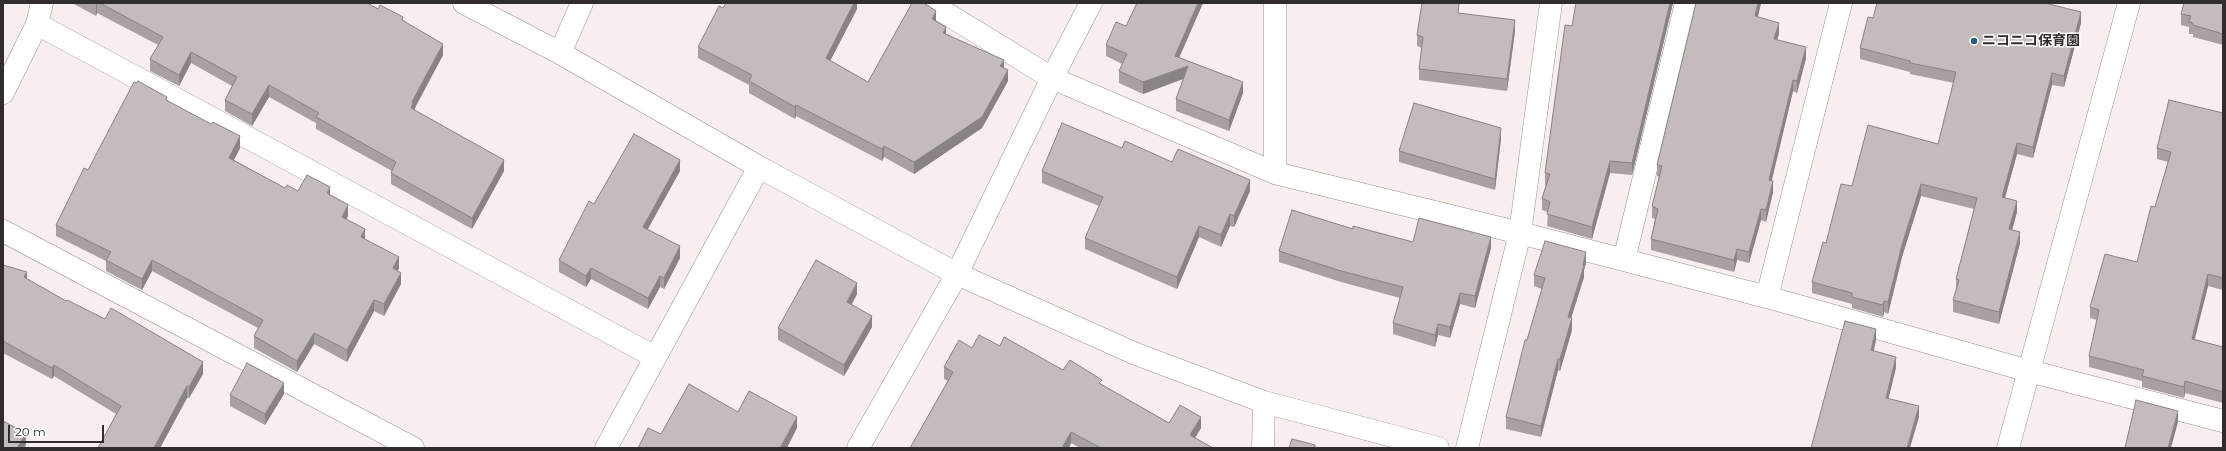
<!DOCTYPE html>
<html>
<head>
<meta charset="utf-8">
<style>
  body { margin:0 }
  #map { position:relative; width:2226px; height:451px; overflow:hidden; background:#f8eeee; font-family:Montserrat,sans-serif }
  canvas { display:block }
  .frame { position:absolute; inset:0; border:4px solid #312d2d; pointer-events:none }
  .scale { position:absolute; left:8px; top:425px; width:96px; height:18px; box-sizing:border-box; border:2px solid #312d2d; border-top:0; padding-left:5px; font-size:12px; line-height:14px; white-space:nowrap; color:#312d2d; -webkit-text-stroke:3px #fff; paint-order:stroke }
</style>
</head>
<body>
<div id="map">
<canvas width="2226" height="451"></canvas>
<div class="frame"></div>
<div class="scale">20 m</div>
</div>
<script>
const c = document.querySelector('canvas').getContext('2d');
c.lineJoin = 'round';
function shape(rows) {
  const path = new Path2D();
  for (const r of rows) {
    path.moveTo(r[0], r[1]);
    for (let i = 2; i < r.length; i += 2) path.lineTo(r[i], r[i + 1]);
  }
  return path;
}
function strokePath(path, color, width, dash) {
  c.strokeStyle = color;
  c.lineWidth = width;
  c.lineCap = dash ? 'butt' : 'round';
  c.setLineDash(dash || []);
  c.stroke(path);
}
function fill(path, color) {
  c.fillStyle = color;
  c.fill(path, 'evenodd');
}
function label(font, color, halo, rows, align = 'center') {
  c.font = font + ' Montserrat,"Noto Sans JP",sans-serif';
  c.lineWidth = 3;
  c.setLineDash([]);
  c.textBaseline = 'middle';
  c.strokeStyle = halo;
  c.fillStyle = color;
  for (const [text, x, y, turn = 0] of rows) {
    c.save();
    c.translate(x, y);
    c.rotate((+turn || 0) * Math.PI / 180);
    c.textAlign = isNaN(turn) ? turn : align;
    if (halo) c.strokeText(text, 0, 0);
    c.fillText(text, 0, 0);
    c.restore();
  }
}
const minor = shape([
  [464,3,560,53,759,167,957,274,1136,354,1264,402,1438,448],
  [929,3,1052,78,1275,173,1520,233,1551,3],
  [1275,3,1275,173],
  [1841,3,1767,297,2029,371,2223,421],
  [37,24,655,357],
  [560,53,582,3],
  [3,93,37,24,42,3],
  [3,231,413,448],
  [1624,260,1686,3],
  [606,448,759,167],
  [858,448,957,274,1052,78,1091,3],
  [1263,448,1264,402],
  [1467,448,1520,233,1767,297],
  [2008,448,2129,3]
]);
strokePath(minor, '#9a9291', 23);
strokePath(minor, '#fff', 22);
fill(shape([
  [72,3,367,3,403,21,443,55,414,110,504,171,472,229,391,184,391,173,392,171,316,129,316,123,269,97,252,126,225,111,225,100,232,86,191,63,179,86,150,71,150,59,158,45,97,13,96,16],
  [857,3,857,9,830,61,868,82,936,22,946,34,1004,68,1008,81,982,128,914,174,884,157,882,161,796,116,795,119,749,93,749,85,698,58,698,47,723,8],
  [1137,3,1203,3,1179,58,1243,93,1229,131,1176,111,1176,99,1183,79,1143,94,1119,83,1119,71,1122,64,1106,56,1106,45,1126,26],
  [1673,3,1632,175,1610,173,1592,239,1547,226,1548,212,1542,210,1542,198,1546,185,1545,185,1545,173,1572,26],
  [1696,3,1761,3,1758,17,1779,34,1777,40,1806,58,1797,93,1793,91,1772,180,1773,192,1766,222,1761,220,1749,263,1737,260,1734,272,1651,250,1651,239,1655,219,1652,218,1652,206,1659,177,1657,176,1657,165],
  [2223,3,2223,45,2193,37,2193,34,2189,34,2189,27,2181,25,2181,14],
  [1459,13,1515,31,1507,91,1419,80,1419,69,1422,48,1417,46,1417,35],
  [1873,18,2081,23,2064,87,2052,85,2033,158,2017,154,2005,198,2017,212,2012,230,2020,243,1999,324,1953,312,1953,300,1956,291,1956,279,1974,209,1921,196,1902,257,1888,314,1884,312,1883,317,1852,308,1852,304,1812,293,1812,282,1826,243,1852,186,1938,144,1954,83,1910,74,1910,72,1860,59,1860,48],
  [167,100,240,148,234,160,285,188,298,191,330,195,348,216,346,219,365,239,399,268,398,271,401,284,384,316,374,311,347,362,314,344,297,372,254,348,254,336,258,328,152,271,142,290,106,271,106,261,56,236,56,225,88,170],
  [2223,113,2223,290,2208,286,2194,339,2223,347,2223,403,2185,393,2184,398,2142,387,2142,381,2089,367,2089,356,2097,320,2090,318,2090,307,2137,262,2155,207,2168,162,2157,159,2157,148],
  [1501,139,1495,190,1399,162,1399,151],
  [1122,148,1172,162,1250,191,1234,227,1230,226,1221,247,1199,237,1177,289,1085,249,1085,238,1099,206,1042,183,1042,171],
  [680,171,647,229,680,258,664,289,660,287,648,309,591,279,586,287,559,272,559,260,594,204],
  [1353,229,1413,242,1491,248,1475,308,1460,304,1450,338,1438,335,1435,347,1393,334,1393,323,1400,298,1341,282,1279,262,1279,251],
  [1586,263,1584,270,1584,277,1571,318,1572,330,1560,371,1558,370,1541,437,1506,429,1506,417,1527,340,1542,289,1534,286,1534,275],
  [3,265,27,279,66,301,203,374,189,398,187,398,160,448,98,448,116,414,54,376,52,379,3,353],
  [857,294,852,304,872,327,844,376,778,340,778,328],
  [1000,346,1102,385,1169,423,1201,428,1195,438,1213,448,1080,448,1071,443,1069,448,910,448,948,381,944,379,944,367,972,348],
  [284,394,265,425,230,406,230,395]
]), '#a9a1a1');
fill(shape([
  [97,3,97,13,96,16,96,5],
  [854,3,857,3,857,9,826,69,826,58],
  [1198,3,1203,3,1175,67,1175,56],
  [1670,3,1673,3,1632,175,1632,163],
  [1758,3,1761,3,1755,28,1755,16],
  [936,11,936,22,932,19],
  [2081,12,2081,23,2064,87,2064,76],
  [1515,20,1515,31,1507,91,1507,79],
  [1779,23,1779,34,1774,50,1774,39],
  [946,27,946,38,943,33],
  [443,44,443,55,413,111,411,108,412,102],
  [1806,47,1806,58,1797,93,1797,81],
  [191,52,191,63,179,86,179,75],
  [1004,60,1004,71,1000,66],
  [1188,66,1188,77,1143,94,1143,82],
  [1008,70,1008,81,982,128,914,174,914,162],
  [2052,73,2052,85,2033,158,2033,147],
  [1793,80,1793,91,1769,191,1769,180],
  [1243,82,1243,93,1229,131,1229,120],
  [269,85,269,97,252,126,252,114],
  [796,105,796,116,795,119,795,107],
  [1501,128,1501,139,1495,190,1495,179],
  [240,136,240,148,229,169,229,158],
  [2017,143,2017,154,2002,208,2002,197],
  [884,146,884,157,882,161,882,149],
  [504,160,504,171,472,229,472,218],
  [680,160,680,171,643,238,643,227],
  [1610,161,1610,173,1592,239,1592,227],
  [1250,180,1250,191,1234,227,1234,216],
  [1773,181,1773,192,1766,222,1766,210],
  [1921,184,1921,196,1902,257,1888,314,1888,302,1902,245],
  [330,187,330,199,327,193],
  [2017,201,2017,212,2009,241,2009,229],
  [348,205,348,216,342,228,342,217],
  [1761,209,1761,220,1749,263,1749,252],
  [1230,214,1230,226,1221,247,1221,235],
  [1199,226,1199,237,1177,289,1177,277],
  [365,229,365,240,361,237],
  [2020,232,2020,243,1999,324,1999,312],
  [1491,237,1491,248,1475,308,1475,296],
  [680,246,680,258,664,289,664,278],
  [1737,249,1737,260,1734,272,1734,260],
  [1586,252,1586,263,1584,270,1584,277,1568,328,1568,317],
  [399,257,399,268,393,280,393,268],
  [152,260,152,271,142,290,142,279],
  [591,268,591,279,586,287,586,276],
  [27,272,27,283,24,277],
  [401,273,401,284,384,316,384,304],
  [2208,274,2208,286,2192,350,2192,339],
  [660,276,660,287,648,309,648,298],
  [857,283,857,294,847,313,847,302],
  [1460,293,1460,304,1450,338,1450,327],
  [374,300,374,311,347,362,347,350],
  [1884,301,1884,312,1883,317,1883,305],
  [872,316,872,327,844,376,844,365],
  [1572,318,1572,330,1560,371,1560,359],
  [1438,324,1438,335,1435,347,1435,335],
  [1876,329,1876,341,1871,362,1871,350],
  [314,333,314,344,297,372,297,361],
  [1896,357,1896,368,1886,409,1886,398],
  [1558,359,1558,370,1541,437,1541,426],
  [203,362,203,374,189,398,189,387],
  [54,365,54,376,52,379,52,368],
  [2185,381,2185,393,2184,398,2184,387],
  [284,383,284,394,265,425,265,414],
  [187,386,187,398,160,448,154,448],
  [1919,406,1919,417,1910,448,1907,448],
  [2178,411,2178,422,2171,448,2168,448],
  [797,417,797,428,787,448,780,448],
  [1201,417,1201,428,1190,446,1190,435],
  [1071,432,1071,443,1069,448,1062,448],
  [26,433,26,445,24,448,17,448]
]), '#898383');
const building = shape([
  [100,3,367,3,378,9,380,5,403,17,402,20,443,44,412,102,413,103,411,108,504,160,472,218,391,173,396,162,316,117,319,113,269,85,252,114,225,100,237,77,191,52,179,75,150,59,163,37,100,3],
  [726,3,854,3,826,58,868,82,912,3,924,3,936,11,932,19,946,27,943,33,1004,60,1000,66,1008,70,982,117,914,162,884,146,882,149,796,105,795,107,749,81,752,75,698,47,719,6,723,8,726,3],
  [1137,3,1198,3,1175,56,1243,82,1229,120,1176,99,1188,66,1143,82,1119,71,1127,54,1106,45,1116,22,1126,26,1137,3],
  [1422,3,1456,3,1459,4,1458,13,1515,20,1507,79,1419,69,1423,37,1417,35,1422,3],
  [1576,3,1670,3,1632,163,1610,161,1592,227,1547,214,1550,202,1542,198,1550,174,1545,173,1565,25,1572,26,1576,3],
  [1696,3,1758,3,1755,16,1779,23,1774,39,1806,47,1797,81,1793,80,1769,180,1773,181,1766,210,1761,209,1749,252,1737,249,1734,260,1651,239,1658,209,1652,206,1662,166,1657,165,1696,3],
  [1877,3,2045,3,2081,12,2064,76,2052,73,2033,147,2017,143,2002,197,2017,201,2009,229,2020,232,1999,312,1953,300,1959,280,1956,279,1977,198,1921,184,1902,245,1888,302,1884,301,1883,305,1852,297,1852,293,1812,282,1823,242,1826,243,1841,184,1852,186,1868,125,1938,144,1956,72,1910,63,1910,61,1860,48,1868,17,1873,18,1877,3],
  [2184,3,2223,3,2223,34,2193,25,2193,23,2189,22,2191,16,2181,14,2184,3],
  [138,81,167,97,166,100,211,124,213,122,240,136,229,158,285,188,287,185,298,191,307,175,330,187,327,193,348,205,342,217,365,229,361,237,399,257,393,268,401,273,384,304,374,300,347,350,314,333,297,361,254,336,263,320,152,260,142,279,106,260,111,252,56,225,84,168,88,170,134,82,137,83,138,81],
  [2169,100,2223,113,2223,278,2208,274,2192,339,2223,347,2223,392,2185,381,2184,387,2142,376,2144,370,2089,356,2099,310,2090,307,2105,254,2137,262,2151,206,2155,207,2171,152,2157,148,2169,100],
  [1414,103,1501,128,1495,179,1399,151,1414,103],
  [1062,123,1122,148,1125,141,1172,162,1178,149,1250,180,1234,216,1230,214,1221,235,1199,226,1177,277,1085,238,1103,197,1042,171,1062,123],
  [634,134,680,160,643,227,680,246,664,278,660,276,648,298,591,268,586,276,559,260,589,201,594,204,634,134],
  [1292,210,1353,229,1353,226,1413,242,1419,218,1491,237,1475,296,1460,293,1450,327,1438,324,1435,335,1393,323,1403,287,1341,271,1279,251,1292,210],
  [1545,241,1586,252,1583,265,1584,266,1568,317,1572,318,1560,359,1558,359,1541,426,1506,417,1525,340,1527,340,1545,278,1534,275,1545,241],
  [816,260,857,283,847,302,872,316,844,365,778,328,816,260],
  [3,265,27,272,24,277,66,301,67,300,105,319,111,308,203,362,189,387,187,386,154,448,98,448,121,406,54,365,52,368,3,341,3,265],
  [1845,321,1876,329,1871,350,1896,357,1886,398,1919,406,1907,448,1811,448,1845,321],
  [979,335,1000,346,1004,337,1063,370,1070,360,1102,380,1099,383,1169,423,1180,405,1201,417,1190,435,1213,448,1101,448,1071,432,1062,448,910,448,953,372,944,367,959,340,972,348,979,335],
  [247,363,284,383,265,414,230,395,247,363],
  [689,384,738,412,749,391,797,417,780,448,638,448,648,428,661,434,689,384],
  [2136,400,2178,411,2168,448,2125,448,2136,400],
  [3,421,26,433,17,448,3,448,3,421],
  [1292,439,1315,445,1315,448,1289,448,1292,439]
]);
fill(building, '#c4bbbb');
strokePath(building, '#898383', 1);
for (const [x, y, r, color] of [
  [1974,41,4,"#2b5e7b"]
]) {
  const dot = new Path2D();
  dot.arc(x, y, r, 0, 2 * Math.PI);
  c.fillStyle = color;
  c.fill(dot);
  strokePath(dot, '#fff', 1.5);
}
label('bold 14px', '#312d2d', '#fff', [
  ["ニコニコ保育園",1982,41]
], 'left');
</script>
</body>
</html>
